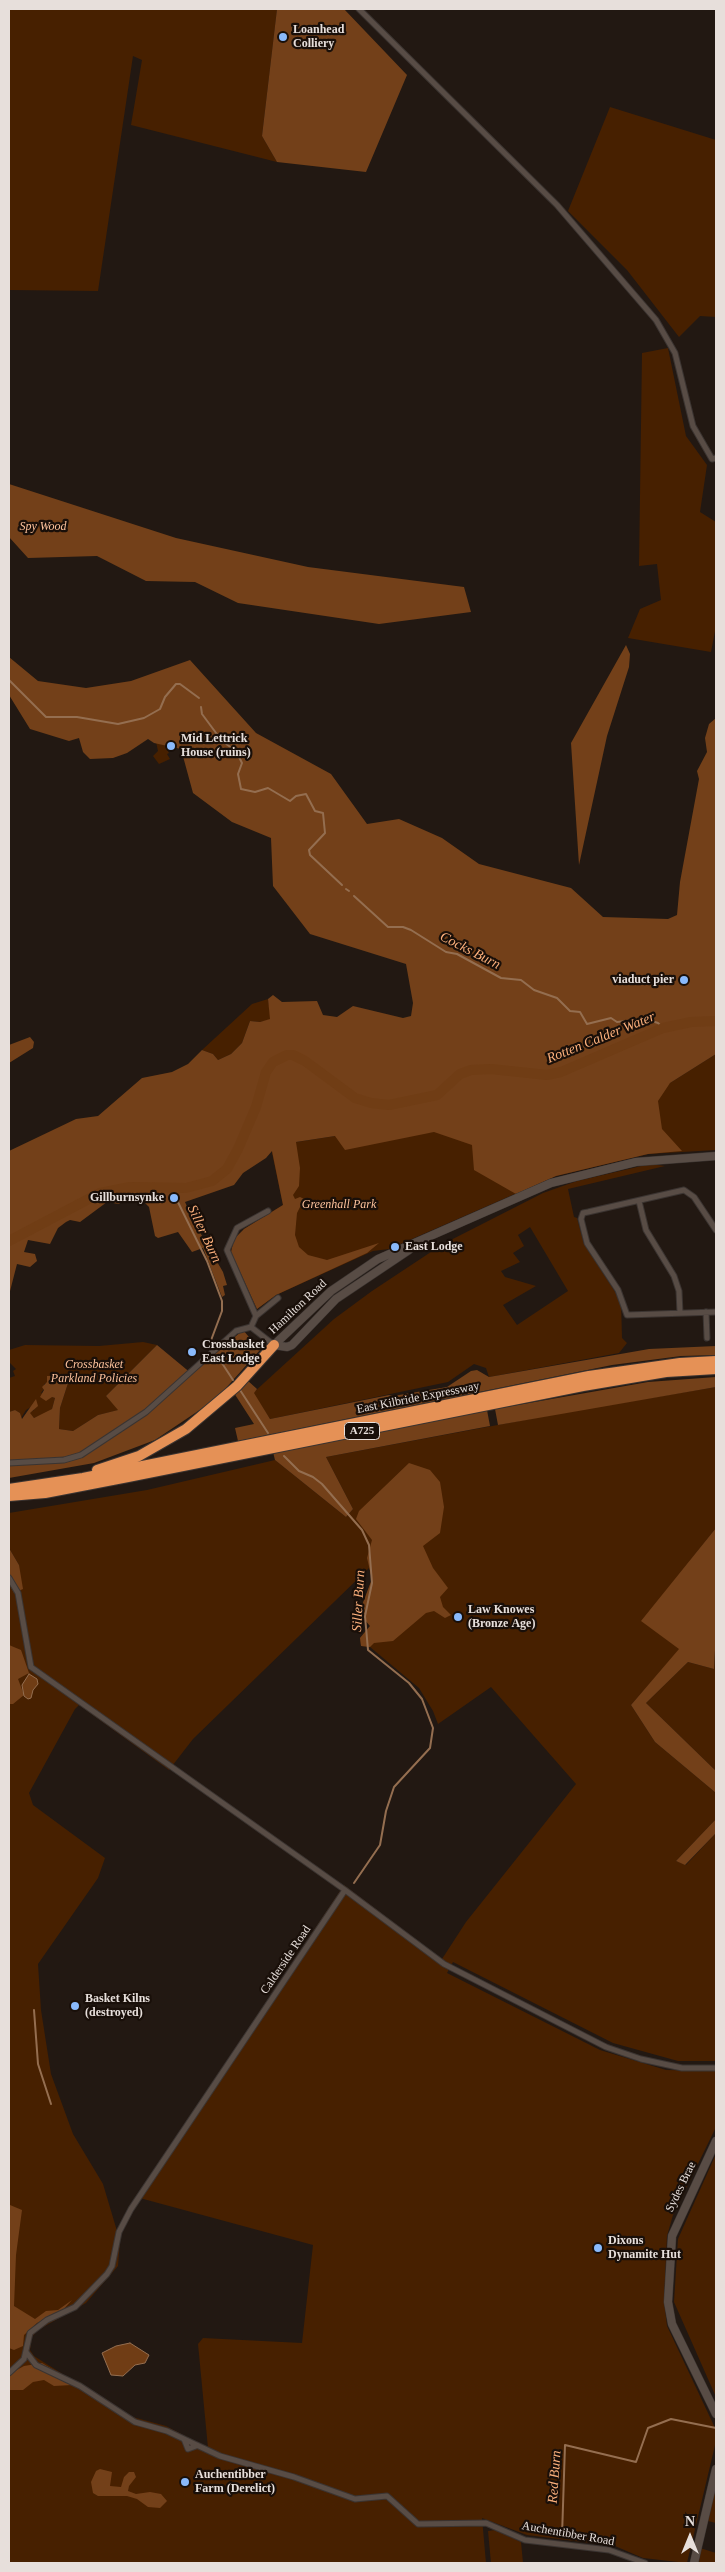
<!DOCTYPE html>
<html>
<head>
<meta charset="utf-8">
<style>
  body { margin:0 }
  #map { position:relative; width:725px; height:2572px; overflow:hidden; background:#221812; font-family:Georgia,serif }
  canvas { display:block }
  .frame { position:absolute; inset:0; border:10px solid #e7dfdb; pointer-events:none }
  .north { position:absolute; left:665px; top:2512px; width:50px; height:50px; -webkit-text-stroke:4px #190f09; paint-order:stroke; rotate:0deg; font-size:14px; font-weight:700; line-height:20px; text-align:center; color:#e7dfdb }
  .north::after { content:''; display:block; margin:auto; width:18px; height:22px; background:#e7dfdb; clip-path:polygon(50% 0,100% 100%,50% 72%,0 100%) }
</style>
</head>
<body>
<div id="map">
<canvas width="725" height="2572"></canvas>
<div class="frame"></div>
<div class="north">N</div>
</div>
<script>
const c = document.querySelector('canvas').getContext('2d');
c.lineJoin = 'round';
function fill(path, color) {
  c.fillStyle = color;
  c.fill(path, 'evenodd');
}
function shape(rows) {
  const path = new Path2D();
  for (const r of rows) {
    path.moveTo(r[0], r[1]);
    for (let i = 2; i < r.length; i += 2) path.lineTo(r[i], r[i + 1]);
  }
  return path;
}
function strokePath(path, color, width, dash) {
  c.strokeStyle = color;
  c.lineWidth = width;
  c.lineCap = dash ? 'butt' : 'round';
  c.setLineDash(dash || []);
  c.stroke(path);
}
function label(font, color, halo, rows, align = 'center') {
  c.font = font + ' Georgia,serif';
  c.lineWidth = 4.5;
  c.setLineDash([]);
  c.textBaseline = 'middle';
  c.strokeStyle = halo;
  c.fillStyle = color;
  for (const [text, x, y, turn = 0] of rows) {
    c.save();
    c.translate(x, y);
    c.rotate((+turn || 0) * Math.PI / 180);
    c.textAlign = isNaN(turn) ? turn : align;
    if (halo) c.strokeText(text, 0, 0);
    c.fillText(text, 0, 0);
    c.restore();
  }
}
fill(shape([
  [9,9,277,9,262,136,277,162,131,125,142,60,133,56,98,291,9,290],
  [610,107,716,140,716,317,700,316,679,337,627,270,568,211],
  [668,348,686,436,707,465,700,512,716,522,716,626,711,652,628,638,640,609,661,600,657,564,639,566,642,353],
  [157,732,169,753,167,754,170,759,159,764,153,756,158,751,155,737],
  [268,999,271,1020,260,1022,250,1021,242,1043,231,1054,218,1060,213,1054,202,1050,252,1004],
  [716,1054,716,1150,648,1154,556,1176,389,1249,373,1251,276,1295,257,1309,231,1252,244,1229,283,1205,271,1148,278,1145,335,1136,434,1132,670,1083],
  [650,1164,665,1166,568,1189,574,1217,577,1218,584,1244,621,1301,622,1338,627,1343,619,1353,489,1377,486,1368,474,1364,448,1382,270,1419,253,1393,334,1319,372,1291,443,1244,543,1193,577,1181],
  [530,1227,568,1291,517,1325,503,1305,536,1286,505,1277,501,1271,520,1262,513,1253,524,1246,518,1235],
  [143,1342,157,1345,106,1396,119,1410,98,1415,73,1431,59,1429,60,1408,69,1380,68,1376,44,1384,44,1389,41,1393,55,1398,52,1409,47,1413,34,1418,29,1413,34,1410,34,1405,26,1410,21,1418,20,1413,15,1410,9,1412,9,1378,15,1376,13,1371,16,1369,10,1363,9,1350,25,1345,99,1346],
  [716,1387,716,1528,642,1621,680,1649,631,1705,655,1742,716,1793,716,1819,676,1861,686,1865,716,1833,716,2061,678,2061,613,2043,453,1962,447,1973,600,2050,666,2070,716,2071,716,2127,673,2215,667,2236,664,2300,667,2326,716,2430,716,2441,687,2563,643,2558,615,2546,527,2535,482,2518,486,2563,9,2563,9,1584,14,1593,19,1565,9,1548,9,1513,147,1490,275,1460,346,1517,353,1509,326,1457,578,1410],
  [369,1568,372,1579,359,1613,370,1626,360,1638,361,1646,370,1647,419,1688,433,1711,438,1724,491,1687,576,1784,466,1922,442,1959,344,1885,136,2197,313,2245,302,2343,203,2338,198,2344,208,2448,166,2426,129,2416,34,2356,30,2350,32,2337,38,2330,86,2303,118,2266,120,2241,103,2184,73,2134,51,2074,41,2010,38,1964,98,1878,105,1858,33,1805,29,1793,75,1709,79,1705,169,1770,193,1739],
  [716,1631,716,1771,646,1703,688,1662,714,1669],
  [716,2154,716,2397,674,2302,678,2239],
  [716,2484,716,2523,708,2521],
  [495,2530,521,2542,523,2563,491,2563,488,2531],
  [700,2548,716,2553,716,2563,699,2563]
]), '#472000');
fill(shape([
  [277,9,344,9,407,75,366,172,277,162,262,136],
  [9,484,176,538,308,567,464,587,471,612,379,624,238,603,195,582,146,581,97,556,28,558,9,537],
  [626,645,630,654,629,667,607,736,579,865,571,743],
  [9,657,38,681,86,688,131,681,190,660,256,733,331,774,367,824,399,819,442,838,479,864,571,888,603,917,668,919,677,915,680,882,699,779,697,771,707,752,705,738,709,724,716,718,716,1054,670,1083,658,1101,662,1129,682,1151,648,1154,556,1176,516,1194,474,1170,472,1145,434,1132,345,1150,335,1136,296,1142,300,1168,299,1186,293,1195,295,1199,300,1197,304,1199,297,1213,295,1235,299,1247,308,1255,327,1260,379,1243,367,1253,276,1295,257,1309,231,1252,234,1239,244,1229,283,1205,272,1151,266,1158,243,1173,234,1185,185,1202,194,1222,223,1272,227,1285,223,1286,225,1295,222,1297,203,1248,192,1252,178,1232,158,1238,155,1236,149,1207,141,1199,135,1203,124,1199,119,1204,107,1202,80,1222,70,1220,66,1222,58,1228,50,1244,28,1240,24,1252,35,1254,37,1261,30,1267,17,1264,9,1295,9,1151,76,1119,98,1116,142,1078,172,1072,188,1064,202,1050,213,1054,218,1060,231,1054,242,1043,250,1021,260,1022,270,1019,268,999,273,995,282,1002,317,1001,323,1015,337,1017,353,1006,403,1018,411,1016,413,1003,406,964,310,934,273,886,271,838,232,822,193,793,181,749,154,743,148,739,127,753,113,758,90,759,83,752,79,738,69,741,30,729,9,695],
  [30,1037,34,1042,33,1048,9,1063,9,1045],
  [243,1330,260,1350,216,1399,155,1440,94,1463,9,1478,9,1412,15,1410,20,1413,22,1419,36,1399,38,1406,30,1413,34,1418,52,1409,55,1398,52,1397,46,1401,40,1397,44,1390,42,1387,47,1382,47,1376,68,1376,69,1380,60,1408,59,1429,73,1431,98,1415,118,1410,106,1396,157,1345,192,1374],
  [716,1346,716,1355,681,1356,612,1365,238,1441,235,1428,254,1424,234,1393,247,1380,257,1389,254,1393,270,1419,389,1395,393,1396,447,1387,471,1371,477,1370,489,1377,649,1349],
  [716,1377,716,1387,498,1425,495,1409,648,1382],
  [487,1410,490,1426,326,1457,353,1509,346,1517,275,1460,273,1452],
  [409,1463,430,1470,440,1482,444,1507,440,1533,423,1546,433,1568,448,1588,440,1597,443,1607,451,1615,445,1618,434,1611,426,1613,393,1641,374,1643,370,1647,361,1646,360,1638,370,1626,359,1613,372,1579,367,1558,372,1540,356,1519,359,1511],
  [716,1528,716,1631,714,1669,688,1662,646,1703,716,1771,716,1793,655,1742,631,1705,679,1649,641,1621],
  [9,1548,19,1565,23,1589,14,1593,9,1584],
  [9,1645,21,1650,29,1673,18,1679,24,1695,13,1704,9,1704],
  [716,1819,716,1833,685,1865,676,1861],
  [10,2205,22,2210,16,2255,14,2306,35,2319,46,2311,58,2310,72,2300,62,2311,37,2323,24,2335,23,2346,14,2350,9,2348],
  [42,2363,67,2378,72,2385,54,2386,44,2380,33,2382,23,2390,9,2390,9,2374,24,2366],
  [100,2469,112,2472,110,2486,121,2487,124,2477,129,2472,134,2472,136,2477,129,2486,128,2491,136,2494,150,2492,161,2494,167,2501,160,2508,148,2507,137,2499,127,2496,98,2496,93,2493,91,2482,96,2471]
]), '#734019');
const water = shape([
  [29,1674,37,1679,38,1684,33,1690,31,1698,28,1699,24,1696,22,1685,29,1674],
  [130,2343,149,2355,145,2363,135,2365,123,2376,111,2375,102,2353,116,2346,130,2343]
]);
fill(water, '#703d15');
strokePath(water, '#946e50', 1);
strokePath(shape([
  [9,680,46,717,77,717,118,724,144,718,160,709,165,697,176,684,180,684,199,698],
  [201,707,202,714,222,741,236,751,242,763,238,774,241,789,255,792,268,788,290,801,296,796,306,794,315,811,323,813,325,833,309,850,310,855,342,885],
  [346,889,349,891],
  [354,896,388,927,403,927,411,930,446,952,457,954,501,978,521,980,534,990,557,998,570,1011,580,1012,587,1024,611,1018,617,1022,646,1019,658,1023,663,1028],
  [171,1188,207,1261,222,1301,222,1311,210,1343,211,1347],
  [218,1357,233,1380],
  [240,1390,268,1433],
  [284,1456,299,1471,313,1477,322,1484,362,1530,369,1545,372,1583,365,1616,368,1650,409,1683,422,1699,433,1728,430,1748,394,1787,386,1811,380,1845,354,1883],
  [34,2010,38,2064,51,2104],
  [562,2536,565,2445,636,2462,648,2428,671,2419,716,2428]
]), '#946e50', 2);
strokePath(shape([
  [9,1241,100,1193,130,1187,186,1188,212,1181,227,1169,238,1149,256,1107,266,1072,273,1062,287,1055,293,1055,305,1061,355,1098,371,1103,389,1105,437,1095,460,1074,471,1070,491,1069,547,1075,561,1072,663,1028,691,1022,716,1021]
]), '#703d15', 10);
const street = shape([
  [359,9,557,205,656,320,675,353,693,426,712,459,716,458],
  [639,1201,646,1230,674,1276,679,1291,680,1313],
  [716,1230,694,1197,684,1190,588,1212,583,1213,581,1219,587,1243,618,1290,627,1315,716,1312],
  [706,1312,707,1338],
  [256,1316,227,1250,237,1228,268,1211],
  [251,1327,256,1316,278,1298],
  [251,1327,274,1345],
  [9,1463,64,1460,81,1455,146,1412,236,1331,251,1327],
  [9,1578,18,1593,31,1667,345,1890,444,1964,606,2047,641,2059,682,2068,716,2068],
  [26,2352,36,2365,80,2386,135,2422,167,2431,220,2456,294,2477,355,2499,387,2496,418,2524,486,2523,525,2540,609,2550,645,2563],
  [9,2373,24,2359,30,2333,47,2320,75,2307,107,2274,112,2266,119,2232,131,2209,345,1890],
  [184,2439,188,2449,196,2446]
]);
const secondary = shape([
  [274,1345,331,1291,378,1259,551,1183,636,1162,716,1156],
  [274,1345,287,1347,292,1345,336,1299,409,1250],
  [716,2141,672,2236,668,2302,672,2324,716,2414],
  [694,2563,716,2469]
]);
const highway = shape([
  [97,1470,139,1456,186,1429,237,1386,274,1345],
  [9,1489,83,1478,589,1376,680,1363,716,1361],
  [9,1496,45,1493,128,1477,583,1386,666,1372,716,1369]
]);
strokePath(street, '#3b3431', 7);
strokePath(secondary, '#3b3431', 9);
strokePath(highway, '#3b3431', 12);
strokePath(street, '#584c45', 5);
strokePath(secondary, '#584c45', 8);
strokePath(highway, '#e59156', 10);
for (const [x, y, r, color] of [
  [283,37,5,"#8abafc"],
  [171,746,5,"#8abafc"],
  [684,980,5,"#8abafc"],
  [174,1198,5,"#8abafc"],
  [395,1247,5,"#8abafc"],
  [192,1352,5,"#8abafc"],
  [458,1617,5,"#8abafc"],
  [75,2006,5,"#8abafc"],
  [598,2248,5,"#8abafc"],
  [185,2482,5,"#8abafc"]
]) {
  const dot = new Path2D();
  dot.arc(x, y, r, 0, 2 * Math.PI);
  c.fillStyle = color;
  c.fill(dot);
  strokePath(dot, '#190f09', 2);
}
for (const [x, y, w] of [
  [362,1431,35]
]) {
  const box = new Path2D();
  box.roundRect(x - w / 2, y - 8.5, w, 17, 4);
  c.fillStyle = '#190f09';
  c.fill(box);
  strokePath(box, '#e7dfdb', 1);
}
label('bold 11px', '#e7dfdb', null, [
  ["A725",362,1431]
]);
label('bold 12px', '#e7dfdb', '#190f09', [
  ["Loanhead",293,30],
  ["Colliery",293,44],
  ["Mid Lettrick",181,739],
  ["House (ruins)",181,753],
  ["viaduct pier",674,980,"right"],
  ["Gillburnsynke",164,1198,"right"],
  ["East Lodge",405,1247],
  ["Crossbasket",202,1345],
  ["East Lodge",202,1359],
  ["Law Knowes",468,1610],
  ["(Bronze Age)",468,1624],
  ["Basket Kilns",85,1999],
  ["(destroyed)",85,2013],
  ["Dixons",608,2241],
  ["Dynamite Hut",608,2255],
  ["Auchentibber",195,2475],
  ["Farm (Derelict)",195,2489]
], 'left');
label('italic 12px', '#fdc29c', '#190f09', [
  ["Spy Wood",43,527],
  ["Greenhall Park",339,1205],
  ["Crossbasket",94,1365],
  ["Parkland Policies",94,1379]
]);
label('12px', '#e7dfdb', '#190f09', [
  ["Hamilton Road",298,1307,-43],
  ["East Kilbride Expressway",418,1398,-11],
  ["Calderside Road",286,1960,-56],
  ["Sydes Brae",681,2187,-64],
  ["Auchentibber Road",568,2534,10]
]);
label('italic 14px', '#fcb07c', '#190f09', [
  ["Cocks Burn",470,951,27],
  ["Rotten Calder Water",601,1038,-22],
  ["Siller Burn",204,1234,65],
  ["Siller Burn",359,1601,-87],
  ["Red Burn",555,2477,-86]
]);
</script>
</body>
</html>
